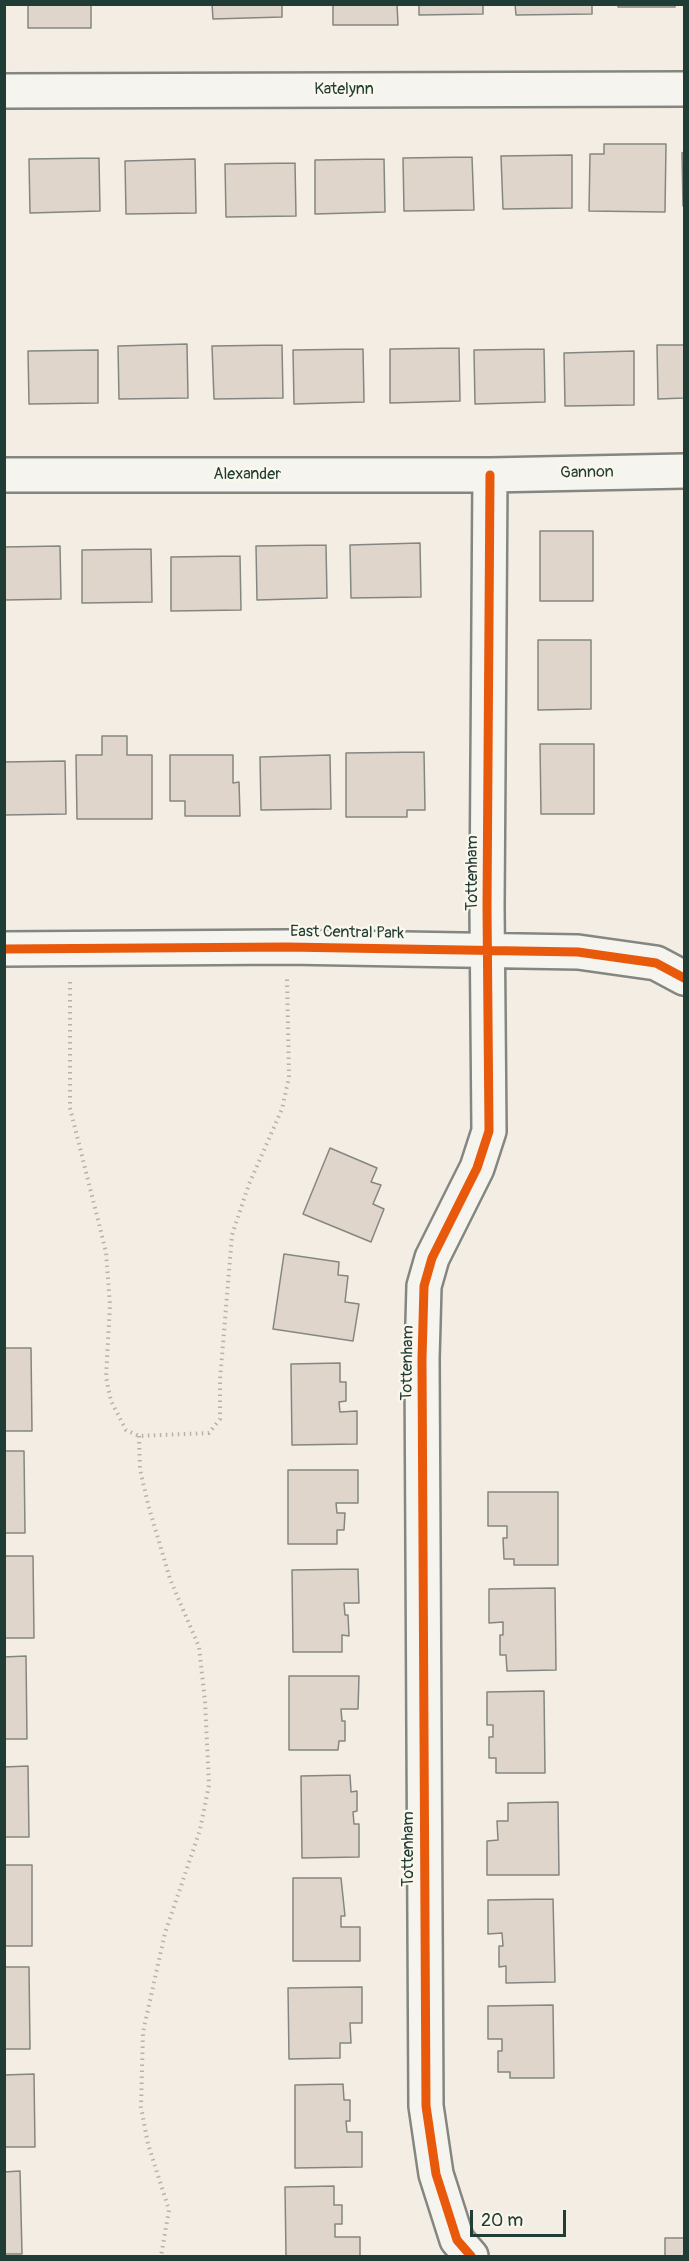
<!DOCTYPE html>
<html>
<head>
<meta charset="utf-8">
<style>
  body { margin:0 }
  #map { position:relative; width:689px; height:2261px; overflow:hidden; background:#f4ede4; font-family:Pangolin,sans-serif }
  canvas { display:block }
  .frame { position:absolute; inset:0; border:6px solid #1f3d34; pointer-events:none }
  .scale { position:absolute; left:470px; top:2210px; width:96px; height:27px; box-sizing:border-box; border:3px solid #1f3d34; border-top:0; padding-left:8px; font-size:18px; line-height:21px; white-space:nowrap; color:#1f3d34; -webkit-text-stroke:4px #fbf7ec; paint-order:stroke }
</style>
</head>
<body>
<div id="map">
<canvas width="689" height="2261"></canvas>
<div class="frame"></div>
<div class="scale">20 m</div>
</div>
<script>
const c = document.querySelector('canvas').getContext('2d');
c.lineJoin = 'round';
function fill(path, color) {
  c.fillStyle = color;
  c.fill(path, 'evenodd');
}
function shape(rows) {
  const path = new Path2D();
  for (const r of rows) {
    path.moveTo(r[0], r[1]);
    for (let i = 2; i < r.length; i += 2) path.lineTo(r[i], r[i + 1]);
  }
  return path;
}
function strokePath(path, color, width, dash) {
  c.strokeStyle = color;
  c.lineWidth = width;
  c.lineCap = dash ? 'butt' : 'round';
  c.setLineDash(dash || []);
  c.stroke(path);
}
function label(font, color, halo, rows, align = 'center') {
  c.font = font + ' Pangolin,sans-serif';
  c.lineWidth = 4.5;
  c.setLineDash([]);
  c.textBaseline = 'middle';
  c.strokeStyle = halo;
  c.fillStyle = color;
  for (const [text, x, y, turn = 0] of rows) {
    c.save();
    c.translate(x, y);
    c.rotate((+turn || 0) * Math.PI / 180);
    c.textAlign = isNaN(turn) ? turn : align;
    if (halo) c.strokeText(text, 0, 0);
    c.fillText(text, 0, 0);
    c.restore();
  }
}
const building = shape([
  [28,4,91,4,91,28,28,28,28,4],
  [212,4,282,4,282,17,213,19,212,4],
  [333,4,397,4,398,25,333,25,333,4],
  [419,4,483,4,483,14,419,15,419,4],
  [515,4,592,4,592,14,516,15,515,4],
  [618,4,675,4,675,7,618,7,618,4],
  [604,144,666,144,665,212,589,211,590,154,604,154,604,144],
  [684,152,684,206,683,206,682,153,684,152],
  [572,155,572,208,503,209,501,156,572,155],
  [472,157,474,210,404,211,403,158,472,157],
  [99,158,100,211,30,213,29,159,99,158],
  [195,159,196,213,126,214,125,161,195,159],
  [384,159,385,212,315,214,315,160,384,159],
  [295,163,296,216,226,217,225,164,295,163],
  [187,344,188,398,119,399,118,346,187,344],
  [282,345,283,398,214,399,212,346,282,345],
  [657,345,684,345,684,398,658,399,657,345],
  [459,348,460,401,390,403,390,349,459,348],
  [363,349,364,402,294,404,293,350,363,349],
  [544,349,545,402,475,404,474,350,544,349],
  [98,350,98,403,29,404,28,351,98,350],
  [634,351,634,405,565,406,564,353,634,351],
  [540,531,593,531,593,601,540,601,540,531],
  [420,543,421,597,351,598,350,545,420,543],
  [326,545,327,598,257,600,256,546,326,545],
  [60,546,61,599,4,600,4,547,60,546],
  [151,549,152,602,82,603,82,550,151,549],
  [240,556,241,610,171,611,171,557,240,556],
  [538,640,591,640,591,709,538,710,538,640],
  [102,736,127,736,127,755,152,755,152,819,77,819,76,755,102,755,102,736],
  [540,744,594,744,594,814,541,814,540,744],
  [424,752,425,810,407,810,407,817,346,817,346,753,424,752],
  [170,755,233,755,233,783,239,782,240,816,185,816,185,801,170,801,170,755],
  [330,755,331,809,261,810,260,757,330,755],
  [65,761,66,814,4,815,4,762,65,761],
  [330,1148,377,1168,371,1182,381,1185,373,1204,384,1209,371,1242,303,1214,330,1148],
  [284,1254,339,1262,338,1275,348,1276,345,1302,359,1304,353,1341,273,1329,284,1254],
  [4,1348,31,1348,32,1431,4,1431,4,1348],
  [340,1363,340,1382,346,1382,346,1401,339,1402,340,1412,357,1411,357,1444,292,1445,291,1364,340,1363],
  [4,1451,24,1451,25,1533,4,1533,4,1451],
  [288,1470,358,1470,358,1503,336,1503,337,1513,345,1513,344,1530,337,1530,337,1544,288,1544,288,1470],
  [488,1492,558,1492,558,1565,514,1565,514,1559,504,1559,503,1538,507,1538,507,1526,488,1526,488,1492],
  [4,1556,33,1556,34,1638,4,1638,4,1556],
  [358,1569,359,1603,344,1603,345,1615,348,1615,349,1636,342,1635,342,1652,293,1652,292,1570,358,1569],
  [555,1588,556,1670,507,1671,506,1655,500,1655,500,1635,503,1635,503,1622,489,1623,489,1589,555,1588],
  [26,1656,27,1739,4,1739,4,1657,26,1656],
  [289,1676,359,1676,358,1709,341,1709,342,1721,345,1721,345,1741,339,1741,338,1750,289,1750,289,1676],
  [544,1691,545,1773,496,1773,496,1758,489,1758,489,1737,493,1737,493,1725,487,1725,487,1692,544,1691],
  [28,1766,29,1837,4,1837,4,1767,28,1766],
  [350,1775,351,1792,357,1791,357,1811,353,1812,354,1824,359,1824,359,1857,302,1858,301,1776,350,1775],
  [558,1802,559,1875,487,1875,487,1841,498,1840,497,1821,508,1821,508,1803,558,1802],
  [4,1865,32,1865,32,1946,4,1946,4,1865],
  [293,1878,341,1878,345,1916,341,1916,341,1927,360,1927,360,1961,293,1961,293,1878],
  [553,1899,555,1982,506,1983,506,1966,499,1967,499,1946,503,1946,502,1933,488,1934,488,1900,553,1899],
  [4,1967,29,1967,30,2049,4,2049,4,1967],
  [362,1987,362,2023,350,2023,351,2043,340,2043,340,2058,289,2059,288,1988,362,1987],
  [553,2005,554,2078,510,2078,510,2072,498,2072,498,2051,502,2051,502,2039,488,2039,488,2006,553,2005],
  [34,2074,35,2147,4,2147,4,2075,34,2074],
  [343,2084,344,2100,350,2100,350,2121,346,2121,347,2132,362,2132,362,2167,295,2168,295,2085,343,2084],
  [20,2171,22,2254,4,2254,4,2172,20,2171],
  [334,2186,334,2205,342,2205,342,2224,335,2224,335,2237,360,2237,360,2256,286,2256,285,2187,334,2186],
  [665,2238,684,2238,684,2256,665,2256,665,2238]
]);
fill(building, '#e0d5cb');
strokePath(building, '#848781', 1.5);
const minor = shape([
  [4,91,684,89],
  [4,475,490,475,684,471],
  [4,949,287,947,578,952,656,963,684,978],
  [471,2256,457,2240,436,2174,426,2106,422,1359,424,1286,432,1258,477,1168,489,1131,487,906,490,475]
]);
strokePath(minor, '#848781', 38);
strokePath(shape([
  [70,982,70,1108,106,1252,110,1305,106,1377,111,1401,126,1430,139,1436,209,1433,220,1419,220,1380,232,1235,249,1184,282,1109,289,1077,287,979],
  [139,1436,140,1469,148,1504,170,1579,199,1647,205,1701,209,1785,200,1830,165,1933,143,2032,141,2107,148,2144,169,2210,161,2256]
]), '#b2b3af', 4, [1.5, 4.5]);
strokePath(minor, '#f6f4ef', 33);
strokePath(shape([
  [4,949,287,947,578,952,656,963,684,978],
  [471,2256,457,2240,436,2174,426,2106,422,1359,424,1286,432,1258,477,1168,489,1131,487,906,490,475]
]), '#e8590c', 9);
label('16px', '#1f3d34', '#fbf7ec', [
  ["Katelynn",344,90],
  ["Gannon",587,473,-1],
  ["Alexander",247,475],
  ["Tottenham",473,873,-90],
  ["East Central Park",347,933,1],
  ["Tottenham",408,1363,-89],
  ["Tottenham",409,1849,-90]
]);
</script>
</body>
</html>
